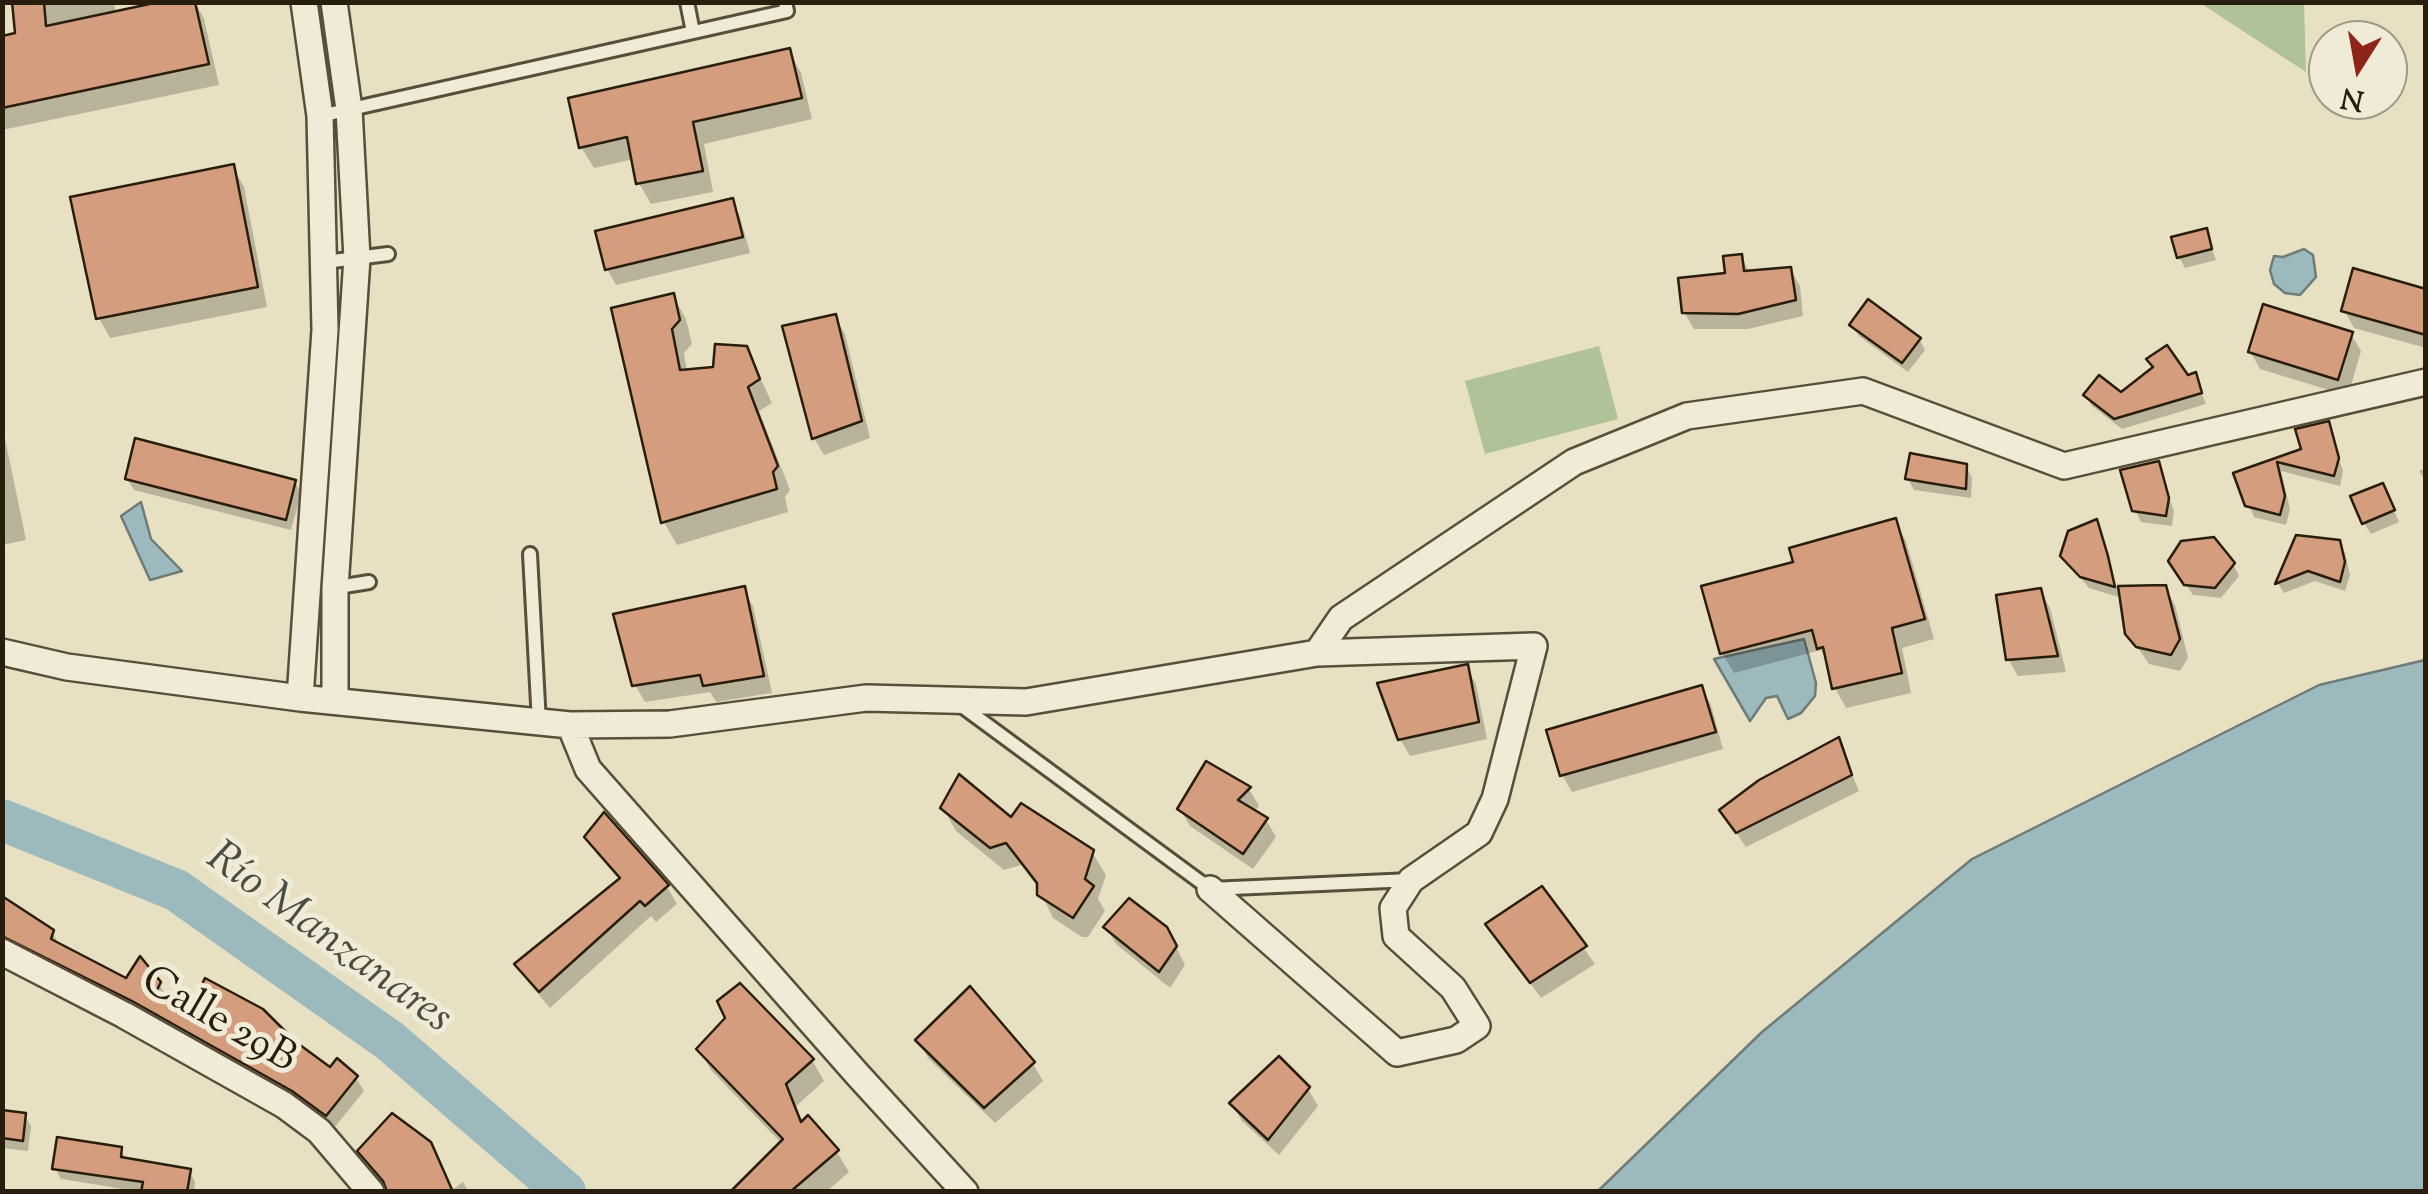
<!DOCTYPE html>
<html>
<head>
<meta charset="utf-8">
<style>
  body { margin:0 }
  #map { position:relative; width:2428px; height:1194px; overflow:hidden; background:#e8e0c2; font-family:"Sorts Mill Goudy",serif }
  canvas { display:block }
  .frame { position:absolute; inset:0; border:5px solid #291e0d; pointer-events:none }
  .north { position:absolute; left:2308px; top:20px; width:100px; height:100px; box-sizing:border-box; background:#f0ebd7; border:2px solid #a09986; border-radius:50%; rotate:191deg; font-size:28px; font-weight:700; line-height:40px; text-align:center; color:#291e0d }
  .north::after { content:''; display:block; margin:auto; width:35px; height:45px; background:#8f2418; clip-path:polygon(50% 0,100% 100%,50% 72%,0 100%) }
</style>
</head>
<body>
<div id="map">
<canvas width="2428" height="1194"></canvas>
<div class="frame"></div>
<div class="north">N</div>
</div>
<script>
const c = document.querySelector('canvas').getContext('2d');
c.lineJoin = 'round';
function fill(path, color) {
  c.fillStyle = color;
  c.fill(path, 'evenodd');
}
function shape(rows) {
  const path = new Path2D();
  for (const r of rows) {
    path.moveTo(r[0], r[1]);
    for (let i = 2; i < r.length; i += 2) path.lineTo(r[i], r[i + 1]);
  }
  return path;
}
function strokePath(path, color, width, dash) {
  c.strokeStyle = color;
  c.lineWidth = width;
  c.lineCap = dash ? 'butt' : 'round';
  c.setLineDash(dash || []);
  c.stroke(path);
}
function label(font, color, halo, rows, align = 'center') {
  c.font = font + ' "Sorts Mill Goudy",serif';
  c.lineWidth = 10;
  c.setLineDash([]);
  c.textBaseline = 'middle';
  c.strokeStyle = halo;
  c.fillStyle = color;
  for (const [text, x, y, turn = 0] of rows) {
    c.save();
    c.translate(x, y);
    c.rotate((+turn || 0) * Math.PI / 180);
    c.textAlign = isNaN(turn) ? turn : align;
    if (halo) c.strokeText(text, 0, 0);
    c.fillText(text, 0, 0);
    c.restore();
  }
}
fill(shape([
  [2200,3,2304,3,2306,72],
  [1599,346,1618,419,1485,454,1465,381]
]), '#b0c398');
const water = shape([
  [2304,249,2313,255,2316,277,2300,295,2285,293,2274,284,2270,270,2274,256,2283,257,2304,249],
  [141,502,151,539,182,571,150,580,121,516,141,502],
  [1804,639,1816,683,1815,696,1801,713,1788,719,1777,696,1766,698,1750,721,1714,659,1804,639],
  [2425,660,2425,1191,1598,1191,1762,1032,1972,859,2319,685,2425,660]
]);
fill(water, '#9cbabd');
strokePath(water, '#6e7c77', 2.5);
fill(shape([
  [14,2,114,2,116,14,171,2,195,2,204,19,219,85,2,130,2,38,18,35],
  [789,51,801,73,812,119,704,144,713,192,651,204,639,183,634,159,594,168,581,147],
  [233,167,244,187,267,307,110,338,99,318],
  [731,201,740,217,750,253,616,285,607,269],
  [2205,231,2216,260,2185,268,2179,257],
  [1741,257,1750,273,1790,269,1800,286,1803,316,1748,329,1694,329,1684,312,1728,276],
  [2426,291,2426,348,2354,328,2344,310],
  [673,296,686,319,692,344,684,353,687,372,715,369,746,348,772,403,759,411,790,490,785,497,788,512,677,545,664,522],
  [835,317,845,334,870,438,824,455,814,438],
  [1852,325,1919,339,1925,350,1908,372,1859,336],
  [2351,334,2361,351,2348,396,2260,369,2250,351],
  [2155,368,2187,378,2194,375,2206,404,2122,429,2092,406,2086,395,2121,395],
  [2,424,26,540,2,545],
  [2327,424,2343,471,2340,486,2281,471,2290,509,2286,525,2254,517,2237,474,2304,450],
  [2157,464,2174,511,2172,526,2141,522,2135,510],
  [1966,466,1972,478,1971,498,1914,490,1908,479],
  [2426,468,2426,482,2419,471],
  [127,479,295,482,301,493,291,530,134,490],
  [2388,497,2399,522,2371,534,2364,523],
  [1895,521,1906,541,1934,639,1902,648,1911,693,1846,708,1835,688,1829,664,1821,650,1734,673,1722,653,1796,564],
  [2096,522,2102,533,2117,589,2165,588,2175,605,2188,658,2180,671,2149,664,2128,633,2122,598,2089,588,2063,556],
  [2297,538,2338,542,2345,553,2350,575,2345,591,2315,581,2284,593,2278,583],
  [2233,564,2239,576,2221,598,2193,595,2178,573],
  [743,589,753,606,772,693,716,702,710,692,645,702,635,685],
  [2040,591,2050,608,2066,672,2018,676,2008,659],
  [1466,667,1476,684,1487,739,1410,756,1400,739],
  [1701,688,1711,705,1723,749,1572,792,1562,775],
  [1838,741,1859,791,1746,847,1731,825],
  [1249,789,1259,806,1253,812,1266,820,1276,837,1253,869,1190,826,1180,809],
  [943,808,1011,820,1092,852,1106,875,1098,899,1105,911,1088,937,1082,937,1053,918,1039,889,1021,865,1004,870,956,831],
  [604,816,667,887,677,904,656,922,651,916,550,1008,527,981,517,965,620,881,597,854,587,837],
  [1542,889,1595,964,1541,998,1488,925],
  [2,903,52,932,60,946,127,981,159,984,167,997,165,1002,188,1018,295,1044,331,1071,356,1078,364,1091,334,1128,302,1104,2,951],
  [1106,927,1176,947,1185,965,1170,988,1116,944],
  [919,1041,1033,1064,1043,1081,995,1123,928,1058],
  [699,1049,812,1060,824,1081,796,1106,803,1123,837,1152,849,1172,826,1192,734,1192,782,1144,711,1070],
  [1308,1089,1318,1106,1279,1155,1242,1121,1232,1104],
  [2,1113,24,1115,31,1126,28,1151,2,1148],
  [121,1150,127,1161,189,1171,195,1182,194,1192,142,1192,61,1179,55,1168],
  [360,1151,452,1190,463,1182,469,1192,389,1192]
]), '#0003');
strokePath(shape([
  [2,820,176,890,390,1041,565,1192]
]), '#9cbabd', 42);
const building = shape([
  [12,2,44,2,46,26,159,2,195,2,209,64,2,108,2,36,15,33,12,2],
  [790,48,802,98,693,122,703,171,636,184,627,137,579,148,568,98,790,48],
  [234,164,258,287,96,319,70,197,234,164],
  [733,198,743,237,605,270,595,231,733,198],
  [2207,228,2212,249,2177,258,2171,237,2207,228],
  [1742,254,1744,271,1791,267,1796,300,1738,314,1682,313,1678,278,1725,273,1723,256,1742,254],
  [2353,268,2426,289,2426,335,2341,311,2353,268],
  [674,293,680,320,672,329,680,370,713,367,715,344,747,346,760,379,748,387,778,466,773,472,777,489,661,523,611,308,674,293],
  [1868,299,1921,338,1902,363,1849,325,1868,299],
  [2263,304,2353,332,2338,380,2248,352,2263,304],
  [836,314,862,421,812,439,782,326,836,314],
  [2167,345,2188,375,2196,372,2202,393,2114,419,2083,395,2099,375,2121,392,2153,367,2146,359,2167,345],
  [2329,421,2339,458,2334,476,2277,462,2285,496,2280,515,2245,506,2233,473,2301,449,2295,429,2329,421],
  [135,438,296,480,286,520,125,479,135,438],
  [1910,453,1967,464,1966,489,1905,479,1910,453],
  [2159,461,2169,498,2166,516,2132,511,2120,470,2159,461],
  [2383,483,2395,510,2362,524,2350,496,2383,483],
  [1896,518,1925,619,1892,628,1902,673,1832,689,1823,647,1817,649,1812,630,1720,654,1701,586,1793,562,1789,548,1896,518],
  [2097,519,2108,556,2115,587,2080,577,2060,556,2068,531,2097,519],
  [2296,535,2340,540,2345,562,2340,582,2308,571,2275,584,2296,535],
  [2214,537,2235,563,2215,588,2184,585,2168,561,2181,541,2214,537],
  [2166,585,2180,639,2171,655,2136,647,2125,634,2118,586,2166,585],
  [745,586,764,676,703,686,700,675,632,686,613,614,745,586],
  [2041,588,2058,656,2006,660,1996,595,2041,588],
  [1468,664,1479,722,1398,740,1377,683,1468,664],
  [1702,685,1716,732,1560,776,1546,730,1702,685],
  [1839,737,1852,775,1736,833,1719,810,1759,780,1839,737],
  [1206,761,1251,787,1238,800,1268,818,1243,854,1177,809,1206,761],
  [959,774,1011,817,1021,803,1094,850,1085,879,1094,886,1073,918,1037,895,1037,883,1006,843,990,848,940,808,959,774],
  [604,812,669,885,645,906,640,901,539,992,514,964,620,878,584,837,604,812],
  [1542,886,1587,946,1530,983,1485,924,1542,886],
  [2,896,54,930,51,939,126,978,140,956,161,982,156,992,187,1014,205,978,263,1009,296,1042,330,1067,337,1058,358,1076,326,1116,292,1091,132,1001,2,936,2,896],
  [1129,898,1167,927,1177,946,1159,972,1103,927,1129,898],
  [740,983,814,1059,786,1084,801,1122,808,1115,839,1150,790,1192,730,1192,783,1139,696,1049,725,1018,717,1001,740,983],
  [970,986,1035,1062,984,1108,915,1040,970,986],
  [1279,1056,1310,1087,1268,1140,1229,1103,1279,1056],
  [2,1110,26,1113,23,1141,2,1138,2,1110],
  [392,1113,431,1142,453,1192,387,1192,383,1181,357,1151,392,1113],
  [57,1137,122,1147,121,1157,191,1169,187,1192,141,1192,143,1182,52,1169,57,1137]
]);
fill(building, '#d39d7e');
strokePath(building, '#291e0d', 2.5);
const lane = shape([
  [687,2,693,32],
  [320,116,787,11,785,2],
  [325,262,388,254],
  [530,554,539,723],
  [332,588,369,582],
  [959,704,1210,889,1411,880]
]);
const street = shape([
  [334,2,349,109,357,258,335,588,335,700],
  [2,652,67,667,300,698,570,725,670,724,866,698,1026,702,1317,653,1534,646,1495,799,1479,833,1411,880,1393,908,1396,936,1453,988,1477,1026,1456,1040,1397,1053,1210,889],
  [1317,653,1341,618,1574,462,1687,416,1863,391,2064,466,2426,382],
  [300,698,325,330,320,116,304,2],
  [570,725,588,769,857,1074,965,1192],
  [2,952,124,1015,284,1105,319,1131,371,1192]
]);
strokePath(lane, '#594e3a', 18);
strokePath(street, '#594e3a', 30);
strokePath(lane, '#f0ebd7', 12);
strokePath(street, '#f0ebd7', 25);
label('42px', '#291e0d', '#f0ebd7', [
  ["Calle 29B",217,1023,30]
]);
label('italic 45px', '#4c4d42', '#f0ebd7', [
  ["Río Manzanares",327,941,36]
]);
</script>
</body>
</html>
